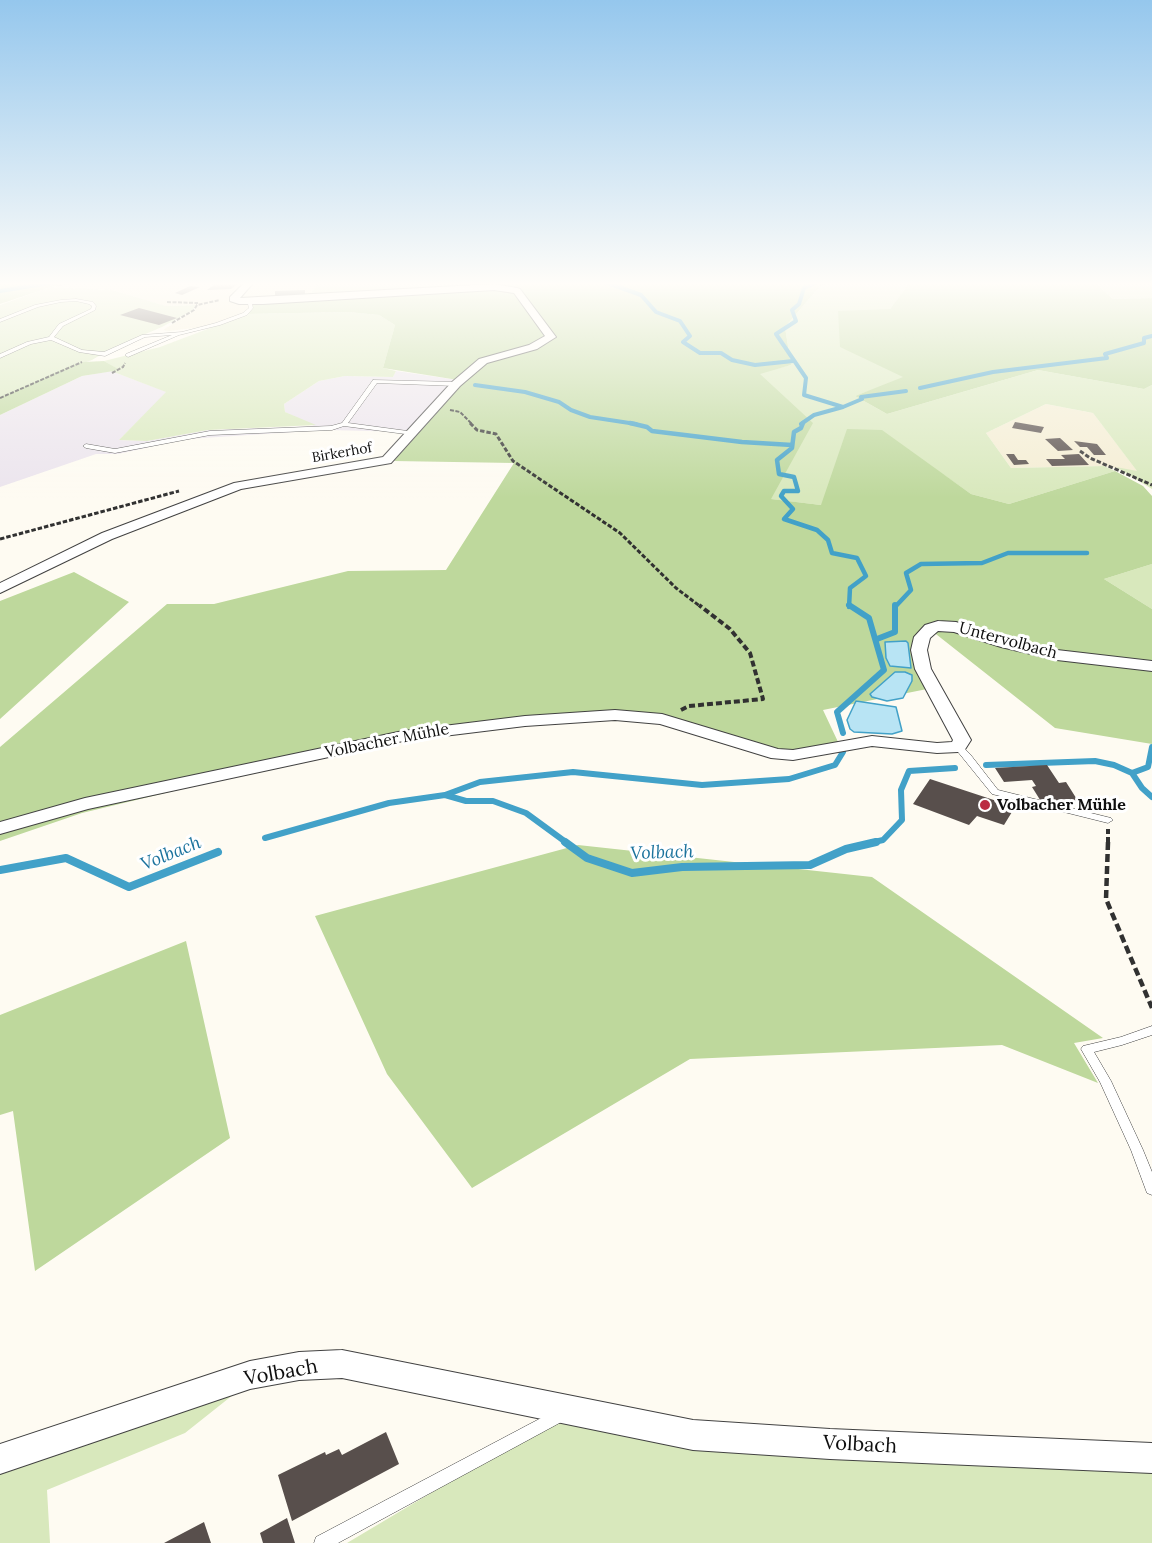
<!DOCTYPE html>
<html>
<head>
<meta charset="utf-8">
<style>
  body { margin:0 }
  canvas { display:block; background:#fefbf2 }
</style>
</head>
<body>
<canvas width="1152" height="1543"></canvas>
<script>
const c = document.querySelector('canvas').getContext('2d');
c.lineJoin = 'round';
function fill(path, color) {
  c.fillStyle = color;
  c.fill(path, 'evenodd');
}
function shape(rows) {
  const path = new Path2D();
  for (const r of rows) {
    path.moveTo(r[0], r[1]);
    for (let i = 2; i < r.length; i += 2) path.lineTo(r[i], r[i + 1]);
  }
  return path;
}
function strokePath(path, color, width, dash) {
  c.strokeStyle = color;
  c.lineWidth = width;
  c.lineCap = dash ? 'butt' : 'round';
  c.setLineDash(dash || []);
  c.stroke(path);
}
function label(font, color, halo, rows, align = 'center') {
  c.font = font + ' Lora,serif';
  c.lineWidth = 6;
  c.setLineDash([]);
  c.textBaseline = 'middle';
  c.strokeStyle = halo;
  c.fillStyle = color;
  for (const [text, x, y, turn = 0] of rows) {
    c.save();
    c.translate(x, y);
    c.rotate((+turn || 0) * Math.PI / 180);
    c.textAlign = isNaN(turn) ? turn : align;
    if (halo) c.strokeText(text, 0, 0);
    c.fillText(text, 0, 0);
    c.restore();
  }
}
fill(shape([
  [111,371,167,392,119,440,147,441,208,430,314,426,285,412,284,404,319,381,345,376,393,377,396,371,458,380,409,432,328,430,187,439,118,454,96,454,0,487,0,415,82,376]
]), '#ebe4ed');
fill(shape([
  [80,282,248,282,234,295,247,302,250,308,244,314,210,326,169,331,163,330,195,310,198,305,166,306,112,290,51,287],
  [254,282,320,282,307,297,240,300,237,296],
  [1046,404,1093,413,1138,472,1104,466,1011,468,986,433]
]), '#f4edd3');
fill(shape([
  [320,282,494,282,496,286,307,297],
  [834,282,910,282,890,309,904,378,855,396,887,414,1038,370,1144,389,1152,385,1152,489,1116,467,1137,471,1093,413,1046,404,986,433,1011,468,1104,466,1115,471,1009,504,971,494,944,475,821,505,770,499,759,373,791,365,785,327,821,285],
  [1094,282,1152,282,1152,298,1113,299],
  [51,287,112,290,166,306,196,305,193,310,162,327,110,349,92,360,44,378,0,398,0,305],
  [348,312,379,315,395,325,383,368,396,371,393,377,345,376,319,381,284,404,285,412,316,425,208,430,147,441,119,440,166,392,111,371,119,370,104,361,160,347,247,314],
  [1152,564,1152,609,1104,579],
  [248,1383,185,1433,47,1490,50,1543,0,1543,0,1468],
  [555,1419,1152,1470,1152,1543,347,1543]
]), '#d8e8bc');
fill(shape([
  [8,282,80,282,51,287,0,304,0,283],
  [494,282,834,282,821,285,785,327,791,365,760,374,813,423,771,499,821,505,847,429,882,430,971,494,1009,504,1115,471,1143,486,1152,496,1152,564,1104,579,1152,609,1152,744,1055,728,927,627,919,635,927,689,823,710,839,744,779,752,660,714,525,716,407,735,82,813,0,841,0,747,167,604,214,604,348,571,446,570,514,463,394,461,441,408,458,384,486,361,553,337,521,291,496,286],
  [910,282,1094,282,1113,299,1152,298,1152,385,1144,389,1038,370,887,414,855,396,903,377,840,347,838,311,890,309],
  [492,288,514,292,548,336,530,347,481,361,458,380,383,368,395,325,379,315,348,312,247,314,253,308,250,302],
  [104,361,120,370,82,376,0,415,0,398,70,366,84,362],
  [74,572,129,602,0,719,0,601],
  [578,845,872,877,1103,1038,1074,1043,1098,1083,1002,1045,690,1059,472,1188,387,1074,315,916],
  [186,941,230,1138,35,1271,13,1111,0,1115,0,1015]
]), '#bed89c');
const water = shape([
  [906,641,908,643,911,668,890,666,886,658,885,642,906,641],
  [895,672,905,672,912,675,912,681,903,698,887,701,872,697,870,694,895,672],
  [856,701,896,707,902,731,892,734,854,732,850,729,847,720,856,701]
]);
fill(water, '#b8e4f4');
strokePath(water, '#42a1c8', 1.5);
strokePath(shape([
  [605,282,641,295,656,312,680,321,690,336,683,342,700,353,721,353,732,360,755,365,793,361],
  [0,291,56,282],
  [475,385,525,392,559,402,571,410,590,417,636,424],
  [920,388,993,372,1107,358,1105,354,1144,343,1144,338,1152,336],
  [843,407,862,399,861,397,906,391],
  [801,424,814,415,843,407,804,395,806,378,776,334,796,321,792,310,799,304,804,288,818,282]
]), '#42a1c8', 4);
strokePath(shape([
  [630,423,647,427,652,431,742,442,792,445],
  [803,423,801,428,794,432,792,448,777,460,779,474,794,477,798,491,784,491,781,496,793,509,784,519,817,530,828,540,832,553,857,558,866,576,850,588,849,607],
  [895,607,911,590,906,573,921,564,982,563,1008,553,1087,553]
]), '#42a1c8', 4.5);
strokePath(shape([
  [877,639,895,632,895,605],
  [843,733,837,712,884,670,869,618,849,605],
  [986,765,1095,761,1114,765,1132,773,1142,788,1152,797],
  [1132,773,1148,767,1152,747],
  [445,795,480,782,573,772,702,785,789,779,835,765,843,752],
  [265,838,389,803,445,795,466,801,493,801,526,813,567,843],
  [870,843,883,840,902,820,901,790,909,771,955,768]
]), '#42a1c8', 6);
strokePath(shape([
  [565,842,587,858,632,873,682,867,810,865,846,849,876,842],
  [0,870,66,858,129,887,218,852]
]), '#42a1c8', 8);
fill(shape([
  [218,282,240,282,231,289,207,290],
  [190,286,200,287,182,295,175,293],
  [305,290,305,295,275,296,275,291],
  [139,308,177,318,159,325,120,315],
  [1015,422,1044,427,1041,433,1012,428],
  [1060,438,1073,450,1058,451,1045,439],
  [1074,441,1097,444,1106,455,1094,455,1087,447,1080,447],
  [1006,454,1014,454,1018,460,1026,460,1029,464,1014,465],
  [1079,454,1089,465,1052,466,1046,459,1065,459,1061,455],
  [1047,765,1059,783,1066,782,1078,801,1042,803,1032,787,1036,786,1032,780,1004,782,995,768],
  [930,779,1015,807,1004,825,977,816,969,825,913,804],
  [386,1432,399,1464,292,1521,278,1475,325,1452,326,1455,339,1449,342,1455],
  [287,1518,295,1543,263,1543,260,1533],
  [204,1522,211,1543,164,1543]
]), '#584f4c');
const service = shape([
  [76,299,93,302,96,306,95,310,63,326,54,337,82,350,104,352,142,335,182,332,216,323,243,313,249,308,247,300,251,300,253,308,247,315,220,325,179,335,128,357,125,355,126,354,172,335,145,337,105,356,79,352,51,340,31,344,0,358,0,354,27,342,49,337,59,324,91,309,92,306,89,304,76,301,61,302,38,307,0,322,0,319,35,305,61,300,76,299],
  [373,380,456,382,459,384,456,386,377,383,348,423,415,432,415,434,413,435,344,426,332,430,210,435,115,453,86,448,83,446,86,444,115,449,210,431,331,426,342,423,373,380],
  [958,744,961,745,970,754,998,790,1111,818,1113,820,1108,823,992,794,954,747,958,744],
  [1152,1026,1152,1035,1122,1045,1094,1052,1111,1081,1143,1150,1152,1172,1152,1195,1147,1193,1131,1150,1100,1082,1081,1049,1083,1046,1121,1037,1152,1026],
  [560,1408,565,1410,567,1415,565,1420,338,1543,314,1543,316,1537,560,1408]
]);
const minor = shape([
  [245,282,254,282,240,298,494,284,517,288,520,289,556,337,537,349,487,363,460,386,391,463,241,489,112,539,0,593,0,583,102,533,234,483,383,457,452,382,479,359,529,345,545,336,514,293,494,290,263,304,239,304,230,301,230,297,245,282],
  [938,621,956,622,1011,640,1057,650,1152,661,1152,671,1057,660,1001,647,954,632,938,631,930,638,927,650,931,669,971,740,964,751,958,752,937,753,872,746,793,760,771,758,660,724,615,720,525,726,403,741,88,809,0,834,0,822,85,798,403,731,525,716,615,710,662,714,778,749,793,750,872,736,937,743,952,742,953,740,915,669,911,650,914,637,925,625,938,621],
  [342,1350,693,1420,830,1429,1152,1443,1152,1473,830,1459,693,1450,342,1378,299,1380,250,1389,0,1474,0,1444,250,1361,299,1352,342,1350]
]);
strokePath(service, '#424242', 1);
strokePath(minor, '#424242', 2);
strokePath(shape([
  [167,302,198,303],
  [172,323,194,310,197,305,220,300],
  [112,373,123,367,125,363],
  [0,398,82,362],
  [450,410,460,412,472,424]
]), '#313131', 2, [4, 1.5]);
strokePath(shape([
  [470,423,477,430,496,434,513,461,620,533,676,588,701,607],
  [1080,451,1090,458,1152,485],
  [0,539,179,491]
]), '#313131', 3, [4.5, 2]);
strokePath(shape([
  [681,710,689,706,763,699,750,653,730,629,699,605],
  [1108,843,1108,829]
]), '#313131', 4, [6, 3]);
strokePath(shape([
  [1108,842,1106,899,1152,1008]
]), '#313131', 4.5, [8, 4]);
fill(service, '#fff');
fill(minor, '#fff');
const sky = c.createLinearGradient(0, 0, 0, 498);
sky.addColorStop(0, '#95c7ed');
sky.addColorStop(0.57, '#fffdf9');
sky.addColorStop(1, '#fffdf900');
c.fillStyle = sky;
c.fillRect(0, 0, 1152, 498);
for (const [x, y, r, color] of [
  [985,805,6,"#bb2c42"]
]) {
  const dot = new Path2D();
  dot.arc(x, y, r, 0, 2 * Math.PI);
  c.fillStyle = color;
  c.fill(dot);
  strokePath(dot, '#fff', 2);
}
label('14px', '#0f0f0f', '#fff', [
  ["Birkerhof",342,453,-10]
]);
label('16px', '#0f0f0f', '#fff', [
  ["Untervolbach",1008,641,15],
  ["Volbacher Mühle",387,741,-11]
]);
label('bold 16px', '#0f0f0f', '#fff', [
  ["Volbacher Mühle",997,805]
], 'left');
label('italic 18px', '#1c739d', '#fff', [
  ["Volbach",662,853,-2],
  ["Volbach",171,854,-22]
]);
label('20px', '#0f0f0f', '#fff', [
  ["Volbach",281,1373,-10],
  ["Volbach",860,1445,3]
]);
</script>
</body>
</html>
